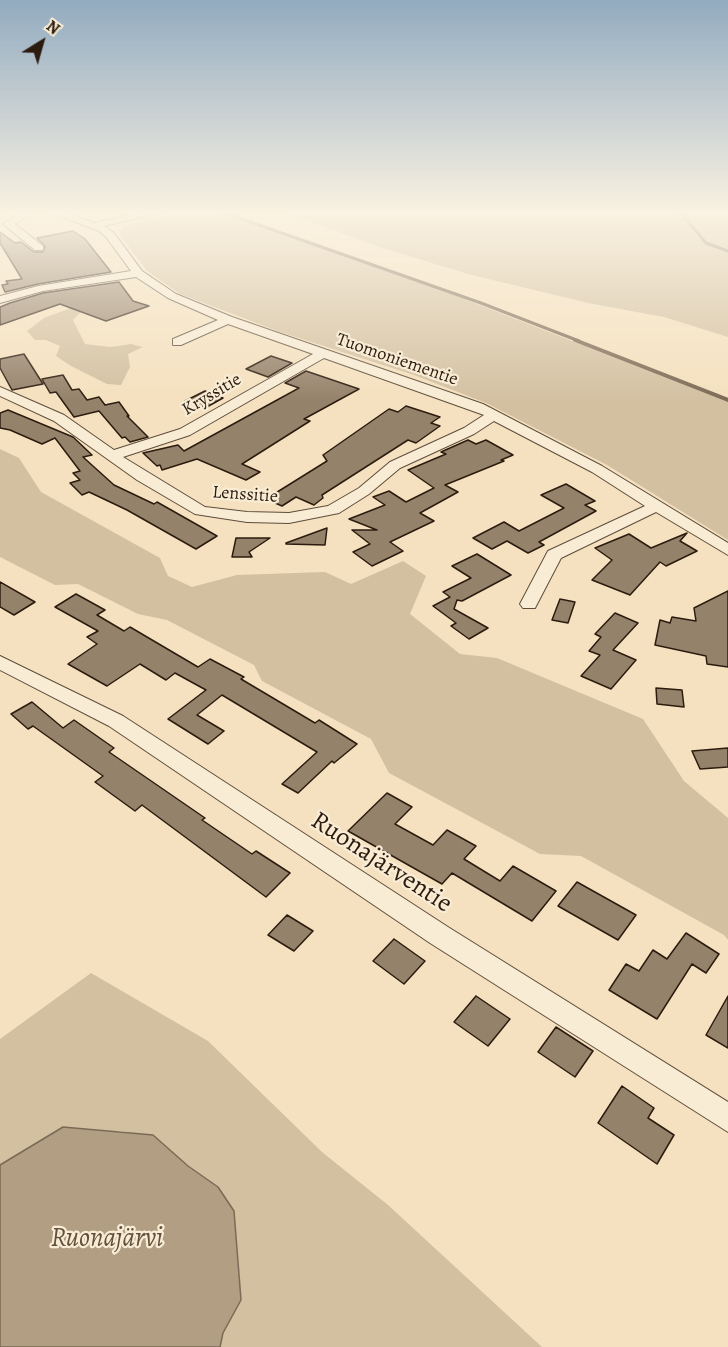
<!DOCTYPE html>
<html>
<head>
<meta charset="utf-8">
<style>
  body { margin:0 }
  #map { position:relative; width:728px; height:1347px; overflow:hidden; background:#f5e1bf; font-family:Alegreya,serif }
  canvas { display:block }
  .north { position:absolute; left:12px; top:12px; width:60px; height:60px; -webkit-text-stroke:4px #f8ecd5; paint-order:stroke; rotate:37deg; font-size:16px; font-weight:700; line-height:24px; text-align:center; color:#2c1c0f }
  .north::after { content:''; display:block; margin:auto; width:21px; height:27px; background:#2c1c0f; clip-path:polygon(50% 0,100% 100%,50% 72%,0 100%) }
</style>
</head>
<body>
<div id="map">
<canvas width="728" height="1347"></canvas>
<div class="north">N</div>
</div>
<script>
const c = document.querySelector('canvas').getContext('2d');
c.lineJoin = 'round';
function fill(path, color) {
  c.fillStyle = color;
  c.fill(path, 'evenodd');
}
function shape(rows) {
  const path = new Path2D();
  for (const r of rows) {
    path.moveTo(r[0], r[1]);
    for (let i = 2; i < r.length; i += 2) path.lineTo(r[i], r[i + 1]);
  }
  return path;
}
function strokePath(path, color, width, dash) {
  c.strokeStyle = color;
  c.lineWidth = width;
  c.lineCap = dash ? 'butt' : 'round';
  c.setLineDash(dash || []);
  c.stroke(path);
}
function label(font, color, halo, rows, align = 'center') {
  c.font = font + ' Alegreya,serif';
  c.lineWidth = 4.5;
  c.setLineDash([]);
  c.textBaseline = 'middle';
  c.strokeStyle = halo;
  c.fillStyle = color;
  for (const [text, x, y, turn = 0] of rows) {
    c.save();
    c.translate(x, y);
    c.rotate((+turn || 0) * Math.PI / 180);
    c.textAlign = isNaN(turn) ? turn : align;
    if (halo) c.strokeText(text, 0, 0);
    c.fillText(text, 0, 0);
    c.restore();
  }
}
fill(shape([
  [180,213,221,213,229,215,439,289,728,402,728,540,607,465,486,403,414,375,280,332,180,294,147,271,119,234,123,226],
  [287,213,728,213,728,337,664,317,588,303,472,275,382,248],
  [76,306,86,307,73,320,85,344,110,347,131,344,143,347,128,354,130,367,121,385,107,384,71,366,56,356,60,346,46,340,35,340,27,331,44,318],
  [0,449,19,458,41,492,160,558,168,576,192,587,237,575,325,572,351,584,403,561,426,576,410,614,460,654,497,658,643,719,684,781,728,818,728,940,724,935,581,856,540,854,389,773,371,739,262,681,254,665,167,620,138,614,78,584,55,585,0,557],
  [91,973,208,1041,322,1152,388,1205,542,1347,220,1347,223,1333,241,1300,234,1211,218,1187,188,1166,153,1136,121,1131,86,1131,63,1127,0,1165,0,1039]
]), '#d3c0a1');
const water = shape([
  [63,1127,153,1135,188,1166,218,1187,234,1211,241,1300,223,1333,220,1347,0,1347,0,1165,63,1127]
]);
fill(water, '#b19e83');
strokePath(water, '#7c6a55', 1.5);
strokePath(shape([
  [225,213,481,303,579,341],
  [681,213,706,243,728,251]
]), '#7c6a55', 3);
strokePath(shape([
  [575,340,728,400]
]), '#7c6a55', 4);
const building = shape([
  [73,231,85,239,111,272,38,284,5,292,2,285,8,284,6,281,22,279,0,243,0,232,15,243,21,242,34,252,43,252,45,246,37,238,73,231],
  [119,282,133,301,149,306,106,321,60,304,0,325,0,307,10,303,43,293,119,282],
  [24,354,43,384,12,390,0,368,0,359,24,354],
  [271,356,292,363,268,377,246,369,271,356],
  [306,371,359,389,304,419,310,421,242,464,260,472,246,480,197,459,162,470,160,465,157,466,143,453,178,445,184,451,299,388,285,383,306,371],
  [63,375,72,390,79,389,87,400,99,397,105,405,119,402,129,416,127,416,148,437,130,442,125,437,122,438,99,411,74,417,56,392,50,393,42,379,63,375],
  [205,391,223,398,205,408,185,401,205,391],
  [406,406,440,417,431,423,440,426,416,443,408,440,322,495,323,498,314,505,296,497,282,506,266,499,327,461,323,455,389,409,398,412,406,406],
  [8,410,73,437,92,455,83,457,114,485,154,504,157,502,217,536,196,549,127,510,89,492,82,495,70,483,80,480,73,473,80,471,55,438,42,444,10,430,0,428,0,413,8,410],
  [468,440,476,444,486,440,513,455,501,460,504,461,445,485,458,492,420,513,434,521,390,542,403,551,372,566,353,552,370,544,352,530,377,530,349,519,385,505,373,497,389,491,406,502,434,488,408,470,446,454,441,452,468,440],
  [566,484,595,501,585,505,596,511,539,542,544,545,528,553,507,541,492,549,473,538,504,522,519,531,564,508,541,495,566,484],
  [327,528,325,545,286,544,286,543,327,528],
  [687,533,680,541,697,551,666,566,660,562,630,595,592,580,612,560,595,548,629,534,651,548,687,533],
  [236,538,270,538,249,552,252,557,232,557,236,538],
  [477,554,511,575,462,601,457,600,454,609,488,628,469,639,451,626,456,623,433,606,450,597,443,592,471,578,452,566,477,554],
  [0,582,35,602,14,615,0,607,0,582],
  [728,591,728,667,707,664,706,656,655,645,660,620,670,623,672,617,696,621,694,608,728,591],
  [76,594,105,610,97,615,124,631,130,627,198,667,210,659,244,677,241,679,315,723,319,720,357,744,334,763,332,761,298,793,282,784,317,752,222,695,197,715,224,731,208,744,168,719,206,690,175,673,166,680,140,664,107,686,68,664,97,644,87,637,98,631,55,607,76,594],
  [560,599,575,602,568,623,552,620,560,599],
  [615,613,638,623,613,650,636,660,611,689,581,676,600,655,589,651,601,637,595,634,615,613],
  [656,688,682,690,684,707,657,704,656,688],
  [32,702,63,728,74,720,114,748,109,752,205,818,202,820,252,854,256,851,290,873,266,897,142,805,135,811,95,782,103,776,33,726,28,729,11,714,32,702],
  [728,748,728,767,700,769,692,751,728,748],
  [387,793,412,807,395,824,433,845,447,830,476,846,464,859,500,881,513,866,556,891,532,921,452,873,442,884,348,831,387,793],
  [577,882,636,915,618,940,558,906,577,882],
  [287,915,313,931,294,951,268,935,287,915],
  [686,933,719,954,706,973,692,964,657,1019,609,990,626,964,639,971,653,950,667,959,686,933],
  [394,939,425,961,404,984,373,961,394,939],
  [476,996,510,1019,488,1046,454,1022,476,996],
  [728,996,728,1048,706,1035,728,996],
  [556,1027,593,1051,575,1077,538,1052,556,1027],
  [622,1086,654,1108,648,1118,674,1135,657,1164,598,1123,622,1086]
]);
fill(building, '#95826b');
strokePath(building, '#2c1c0f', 1.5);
const minor = shape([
  [20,213,32,213,15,224,43,246,43,250,35,250,3,224,20,213],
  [52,213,66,213,94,223,140,213,158,213,104,226,114,233,142,271,176,294,232,317,483,404,602,466,728,543,728,555,656,512,561,558,535,608,523,608,520,604,548,551,645,506,592,472,494,421,474,434,400,468,369,494,339,513,289,523,247,522,195,514,137,480,54,421,0,396,0,387,64,415,114,450,180,429,313,354,228,324,181,345,173,345,173,339,218,320,168,298,136,277,43,291,0,303,0,296,38,286,131,271,106,237,99,231,52,213],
  [324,358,484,415,464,428,390,462,359,488,328,506,289,513,247,512,205,507,123,457,190,435,324,358],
  [0,656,123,716,448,927,728,1102,728,1132,430,943,109,726,0,670,0,656]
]);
strokePath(minor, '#5e4d3b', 2);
fill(minor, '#f8ecd5');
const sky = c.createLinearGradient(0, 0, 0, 401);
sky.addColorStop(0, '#92abc0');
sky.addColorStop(0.53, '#faf2e2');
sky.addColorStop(1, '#faf2e200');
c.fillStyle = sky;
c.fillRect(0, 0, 728, 401);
label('18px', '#2c1c0f', '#f8ecd5', [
  ["Tuomoniementie",397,360,19],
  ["Kryssitie",212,395,-31],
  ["Lenssitie",245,495,4]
]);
label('26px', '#2c1c0f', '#f8ecd5', [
  ["Ruonajärventie",381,863,33]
]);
label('italic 27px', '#61503d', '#f8ecd5', [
  ["Ruonajärvi",107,1239]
]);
</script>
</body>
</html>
